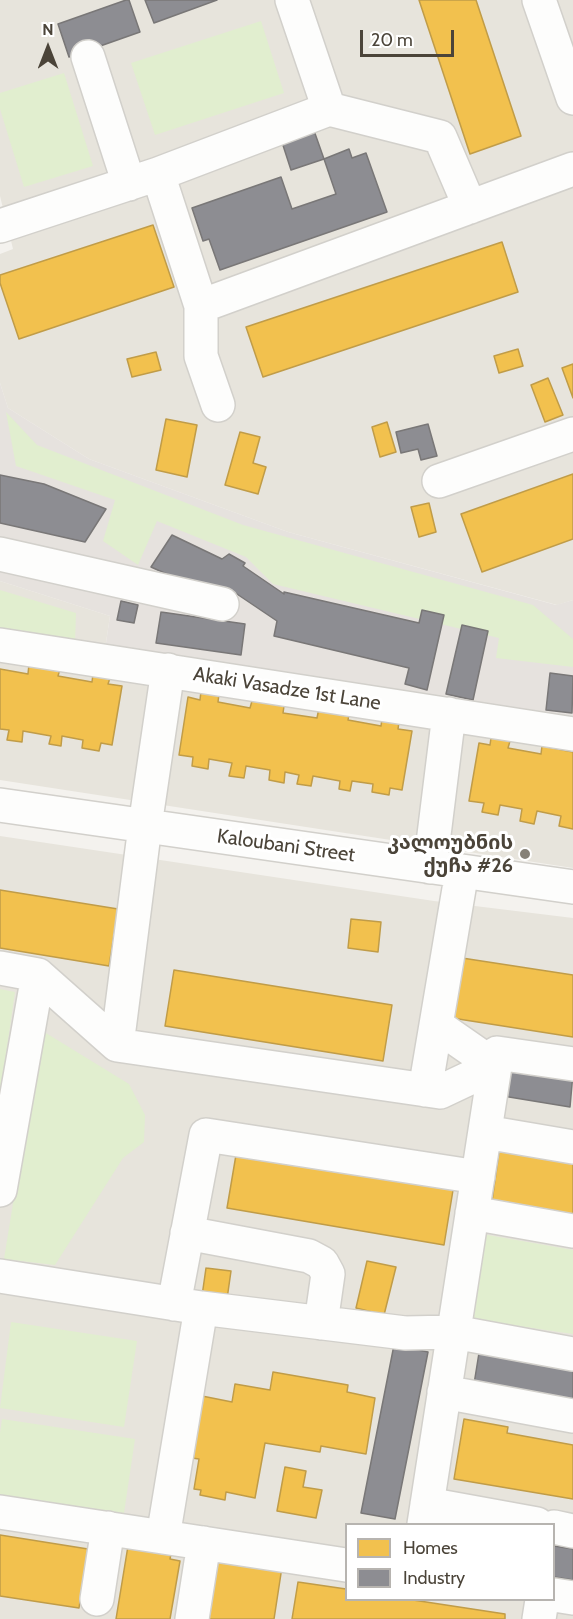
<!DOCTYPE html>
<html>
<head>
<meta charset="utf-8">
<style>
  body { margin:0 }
  #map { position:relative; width:573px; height:1619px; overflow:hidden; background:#f4f2ee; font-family:Cabin,sans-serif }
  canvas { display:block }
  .legend { position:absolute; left:345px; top:1523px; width:210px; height:78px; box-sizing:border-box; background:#fff; border:2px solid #b7b4b0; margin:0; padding:8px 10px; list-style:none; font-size:18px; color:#4b4439 }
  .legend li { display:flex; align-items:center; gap:12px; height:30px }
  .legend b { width:30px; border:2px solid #b7b4b0 }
  .north { position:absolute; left:18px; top:18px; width:60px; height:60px; -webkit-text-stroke:4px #fff; paint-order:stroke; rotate:0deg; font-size:16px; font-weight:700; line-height:24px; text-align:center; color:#4b4439 }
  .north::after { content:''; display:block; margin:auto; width:21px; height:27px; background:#4b4439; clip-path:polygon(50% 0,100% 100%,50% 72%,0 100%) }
  .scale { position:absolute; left:360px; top:30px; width:94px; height:27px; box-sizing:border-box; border:3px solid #4b4439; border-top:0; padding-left:8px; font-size:18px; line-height:21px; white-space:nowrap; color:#4b4439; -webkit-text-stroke:4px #fff; paint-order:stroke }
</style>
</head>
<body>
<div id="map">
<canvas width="573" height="1619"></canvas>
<ul class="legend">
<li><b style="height:16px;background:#f2c14e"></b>Homes</li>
<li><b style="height:16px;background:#8d8d92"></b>Industry</li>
</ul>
<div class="north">N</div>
<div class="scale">20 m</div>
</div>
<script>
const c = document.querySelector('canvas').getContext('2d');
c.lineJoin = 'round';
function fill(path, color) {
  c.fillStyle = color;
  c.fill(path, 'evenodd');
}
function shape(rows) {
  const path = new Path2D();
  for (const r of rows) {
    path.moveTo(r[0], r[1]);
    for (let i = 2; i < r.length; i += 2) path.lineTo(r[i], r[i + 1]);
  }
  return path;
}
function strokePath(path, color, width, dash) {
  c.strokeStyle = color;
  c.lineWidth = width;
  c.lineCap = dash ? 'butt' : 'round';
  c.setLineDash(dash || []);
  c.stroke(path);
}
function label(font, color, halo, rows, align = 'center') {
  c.font = font + ' Cabin,"Noto Sans Georgian",sans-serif';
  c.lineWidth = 6;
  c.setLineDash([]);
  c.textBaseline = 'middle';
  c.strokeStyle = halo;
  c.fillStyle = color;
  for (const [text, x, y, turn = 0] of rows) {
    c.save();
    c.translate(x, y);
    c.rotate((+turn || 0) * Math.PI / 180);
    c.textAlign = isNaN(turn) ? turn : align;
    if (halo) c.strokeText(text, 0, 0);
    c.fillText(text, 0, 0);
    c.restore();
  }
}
fill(shape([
  [0,0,573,0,573,600,557,605,288,532,89,459,8,408,0,383,0,254,13,249,0,196],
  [0,581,110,616,104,656,573,728,573,868,0,780],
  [0,836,434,901,573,918,573,1619,0,1619],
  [346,1524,554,1524,554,1600,346,1600]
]), '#e7e4dc');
fill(shape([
  [0,383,8,408,89,459,288,532,556,605,573,600,573,728,104,656,110,616,0,581]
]), '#e6e2de');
fill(shape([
  [261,21,284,93,155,135,131,63],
  [64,73,93,166,24,187,0,109,0,93],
  [6,412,37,445,243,525,533,605,573,639,573,667,496,658,499,638,273,584,246,557,157,521,138,565,103,541,115,500,16,466],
  [0,590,76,613,75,643,0,632],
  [0,989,15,992,0,1097],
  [41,1030,129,1084,145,1115,144,1142,123,1158,55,1265,4,1259],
  [482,1234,573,1250,573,1334,471,1319],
  [11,1322,137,1341,124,1427,0,1408],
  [2,1419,135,1439,124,1513,0,1495,0,1433]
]), '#e1eecf');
const homes = shape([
  [419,0,476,0,521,136,470,154,419,0],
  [153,225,174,287,19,339,0,283,0,275,153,225],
  [502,242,518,292,263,377,246,327,502,242],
  [518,349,523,366,499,373,494,356,518,349],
  [156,352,161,370,132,377,127,359,156,352],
  [573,364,573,398,562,368,573,364],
  [548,378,563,415,545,422,531,385,548,378],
  [166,419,197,425,187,477,156,470,166,419],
  [387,422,396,452,380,457,372,427,387,422],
  [240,432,260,437,253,463,266,467,258,494,225,485,240,432],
  [573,474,573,539,482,572,461,514,573,474],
  [429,503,436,532,419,537,411,507,429,503],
  [29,664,60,669,58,676,92,682,93,674,110,678,108,684,122,686,112,745,101,743,99,751,82,748,83,740,62,736,61,746,49,744,51,736,23,731,22,742,7,740,9,730,0,729,0,669,28,674,29,664],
  [201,691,219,694,218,702,250,708,252,701,284,706,283,713,317,718,319,708,349,714,348,720,381,726,382,719,399,722,398,729,412,731,402,790,390,788,389,795,372,792,373,784,352,781,350,791,339,789,340,781,313,776,311,786,297,784,299,775,285,772,284,783,269,780,270,770,246,766,244,778,229,776,232,763,209,759,208,769,192,766,193,757,179,755,188,697,200,700,201,691],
  [491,738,510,741,508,748,541,754,542,746,573,752,573,829,559,826,561,816,537,811,534,824,520,821,522,809,500,805,498,815,482,812,484,803,469,801,479,743,490,745,491,738],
  [0,890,118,909,109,966,0,948,0,890],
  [351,919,381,922,378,952,348,948,351,919],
  [462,958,573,975,573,1037,452,1018,462,958],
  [174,970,392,1005,383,1061,165,1026,174,970],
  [500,1146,573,1157,573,1220,491,1208,500,1146],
  [237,1149,454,1184,444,1245,227,1208,237,1149],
  [367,1261,396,1267,384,1315,356,1308,367,1261],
  [206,1268,231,1271,227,1299,202,1296,206,1268],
  [273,1372,348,1385,347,1392,375,1398,366,1454,321,1446,320,1452,265,1443,255,1498,226,1492,225,1500,200,1495,201,1490,194,1489,199,1459,192,1458,202,1396,232,1402,235,1384,270,1390,273,1372],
  [464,1419,508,1427,507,1433,573,1445,573,1499,454,1479,464,1419],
  [285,1467,306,1471,303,1487,322,1490,316,1518,277,1511,285,1467],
  [0,1535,88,1549,79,1608,0,1596,0,1535],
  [128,1546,171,1554,170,1559,180,1561,170,1619,116,1619,128,1546],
  [218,1558,282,1567,274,1619,209,1619,218,1558],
  [298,1582,346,1589,346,1600,413,1600,505,1614,505,1619,292,1619,298,1582]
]);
fill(homes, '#f2c14e');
strokePath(homes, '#c09c48', 1.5);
const industry = shape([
  [126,0,129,0,140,32,69,57,58,24,126,0],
  [145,0,217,0,154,23,145,0],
  [312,125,324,159,291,170,280,136,312,125],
  [349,149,352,158,366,153,387,212,220,270,209,239,203,241,192,208,281,177,292,209,336,194,324,159,349,149],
  [428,424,437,456,421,460,418,449,401,453,396,432,428,424],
  [0,475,44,484,106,509,85,542,0,523,0,475],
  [172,535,222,559,229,554,245,563,243,566,284,594,284,592,419,623,422,610,444,615,427,690,405,684,409,668,274,636,277,621,228,588,220,598,151,567,172,535],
  [121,601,138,605,134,623,117,620,121,601],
  [161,612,245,624,241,655,156,643,161,612],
  [462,625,488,631,473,700,446,694,462,625],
  [550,673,573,676,572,713,546,710,550,673],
  [509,1062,573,1073,570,1107,503,1096,509,1062],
  [394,1345,428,1352,395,1519,361,1513,394,1345],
  [479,1353,573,1368,573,1401,474,1384,479,1353],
  [554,1546,573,1549,573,1580,554,1577,554,1546]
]);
fill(industry, '#8d8d92');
strokePath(industry, '#797777', 1.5);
const minor = shape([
  [539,0,573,98],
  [88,57,129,184],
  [329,109,440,137,470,207],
  [158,174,329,109,292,0],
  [0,226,158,174,201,306,573,169],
  [201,306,201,356,218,405],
  [439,481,573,434],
  [0,554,222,604],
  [0,645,573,734],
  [0,805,573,887],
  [430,867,449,714],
  [0,968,38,975,117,1045,440,1092,495,1066,497,1053,573,1064],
  [117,1045,145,826,168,670],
  [425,1090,462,871],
  [485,1132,573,1147],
  [0,1190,38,975],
  [472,1213,573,1231],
  [187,1233,309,1256,322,1263,328,1274,321,1323],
  [0,1276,201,1308,405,1333,454,1332,573,1354],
  [174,1304,206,1135,478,1177],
  [444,1392,573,1416],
  [427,1504,537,1524],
  [0,1512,346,1565],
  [424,1524,495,1066,436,1025],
  [554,1527,573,1531],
  [163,1537,201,1308],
  [554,1595,573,1598],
  [97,1599,108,1528],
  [192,1619,204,1543],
  [539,1619,542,1600]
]);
strokePath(minor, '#d2d0cb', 36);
strokePath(minor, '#fdfdfc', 33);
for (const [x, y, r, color] of [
  [525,854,6,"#868178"]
]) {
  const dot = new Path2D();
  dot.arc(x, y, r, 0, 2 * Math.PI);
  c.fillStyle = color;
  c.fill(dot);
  strokePath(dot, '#fff', 2);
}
label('20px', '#4b4439', '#fff', [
  ["Akaki Vasadze 1st Lane",287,689,9],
  ["Kaloubani Street",286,846,8]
]);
label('bold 20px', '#4b4439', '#fff', [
  ["კალოუბნის",513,843],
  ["ქუჩა #26",513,866]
], 'right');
</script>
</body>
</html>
